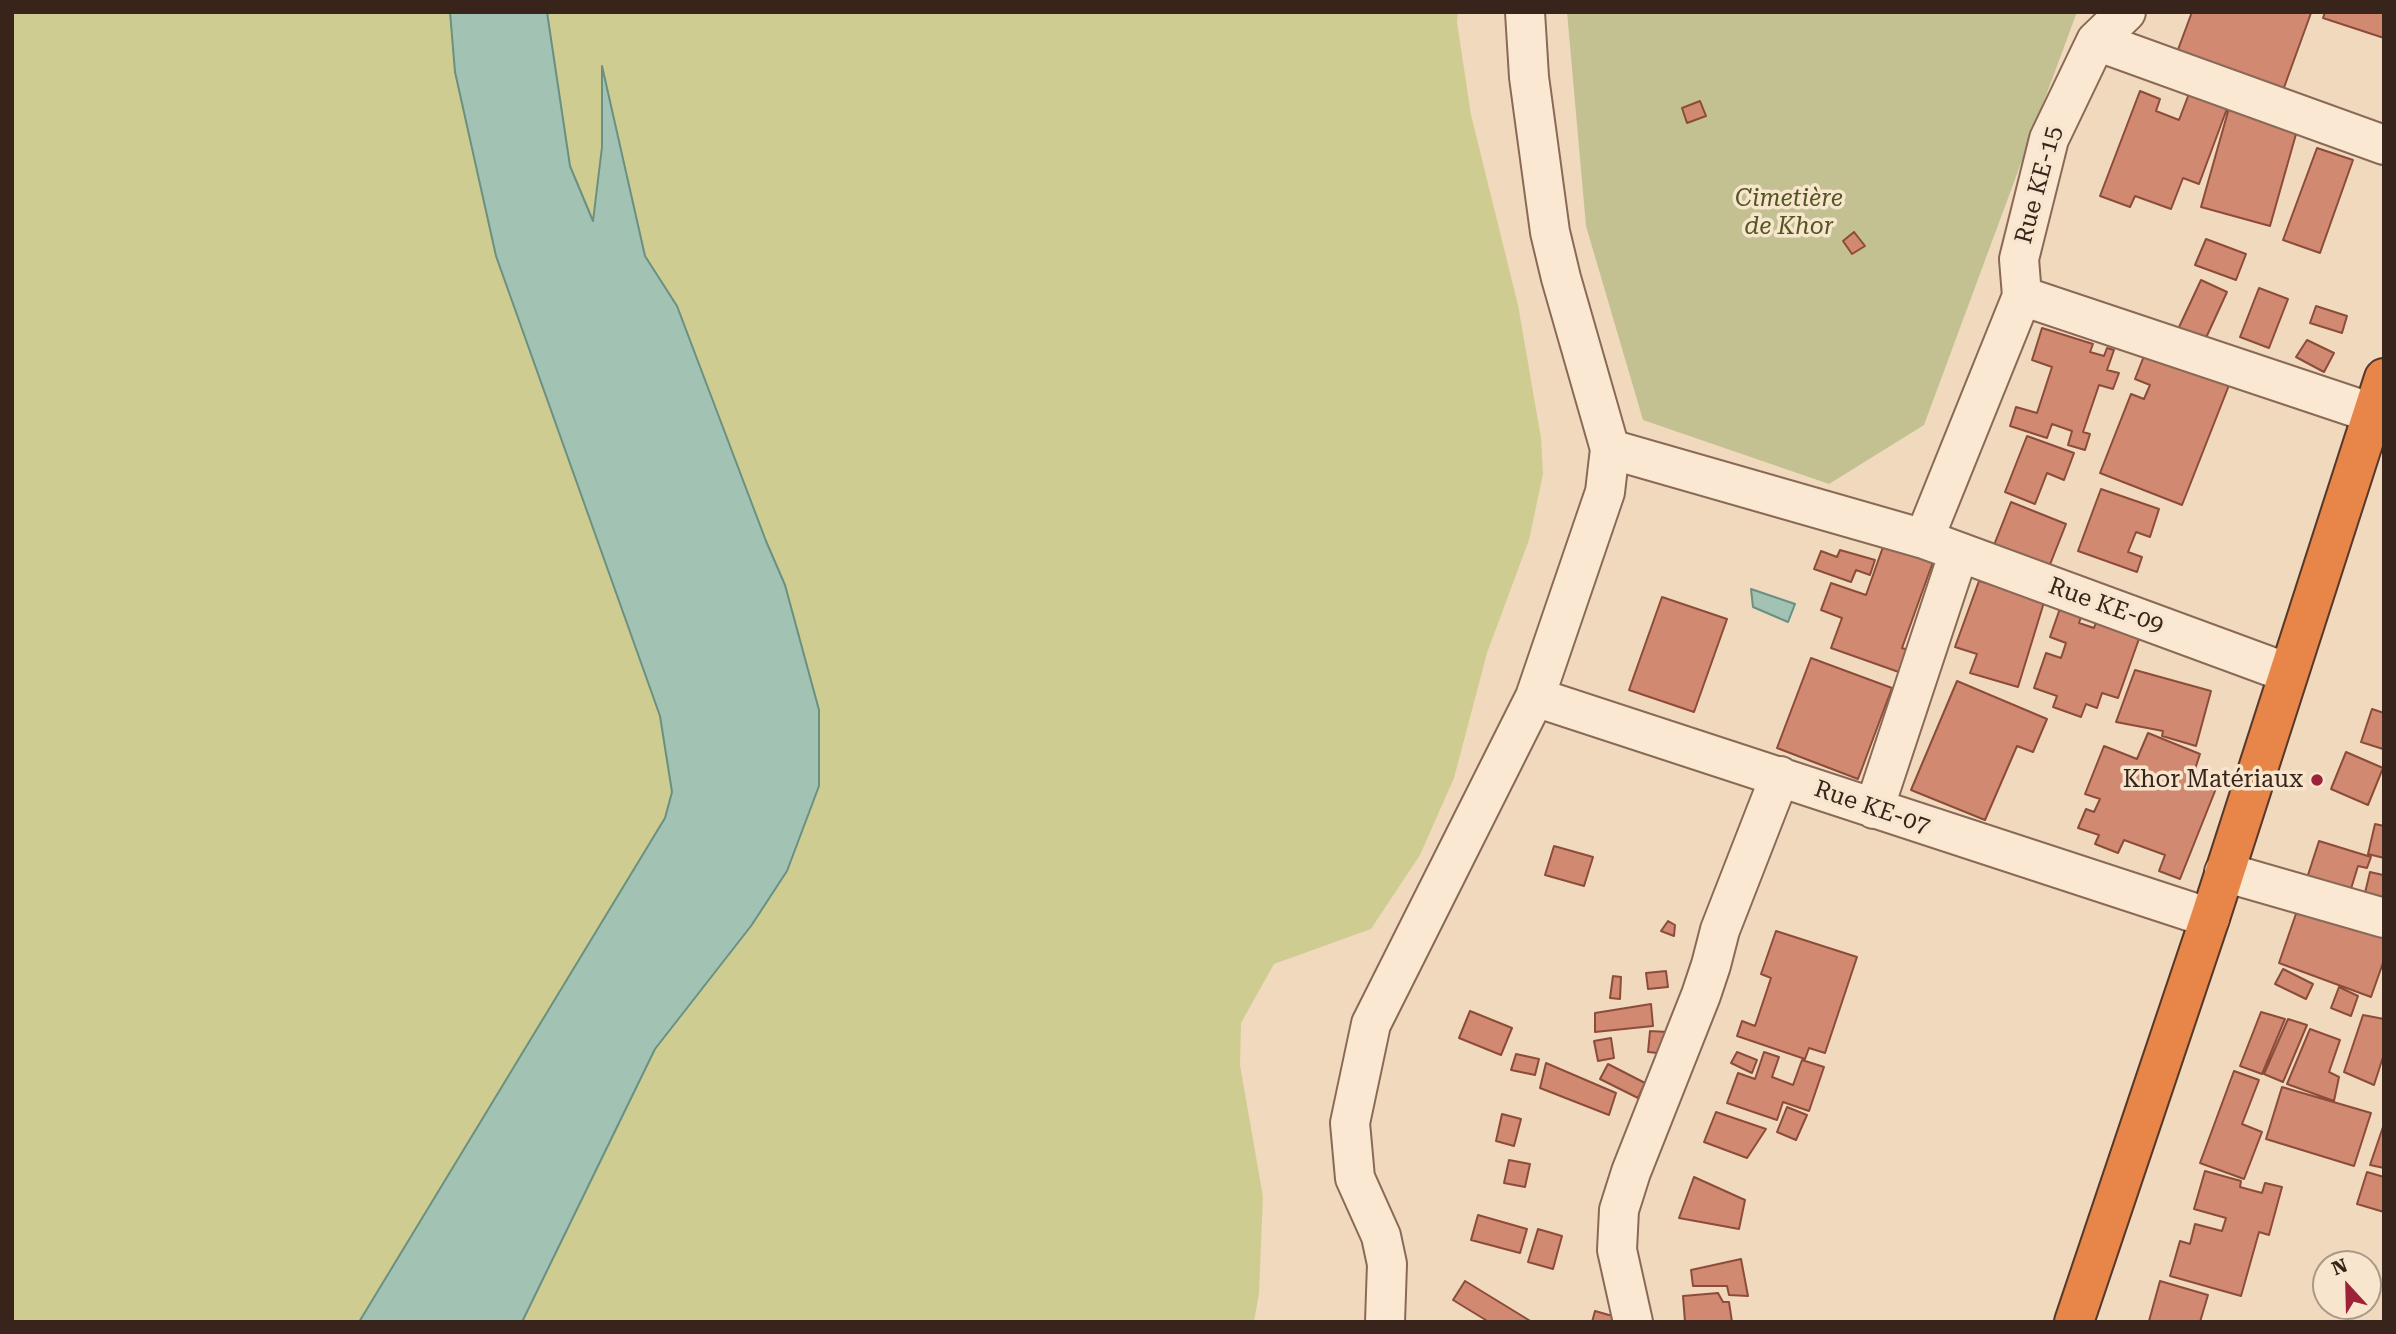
<!DOCTYPE html>
<html>
<head>
<meta charset="utf-8">
<style>
  body { margin:0 }
  #map { position:relative; width:2396px; height:1334px; overflow:hidden; background:#f1d9be; font-family:"Roboto Serif",serif }
  canvas { display:block }
  .frame { position:absolute; inset:0; border:14px solid #39241b; pointer-events:none }
  .north { position:absolute; left:2312px; top:1250px; width:70px; height:70px; box-sizing:border-box; background:#f8e5ce; border:2px solid #ac9886; border-radius:50%; rotate:338deg; font-size:19px; font-weight:700; line-height:28px; text-align:center; color:#39241b }
  .north::after { content:''; display:block; margin:auto; width:24px; height:32px; background:#9d2238; clip-path:polygon(50% 0,100% 100%,50% 72%,0 100%) }
</style>
</head>
<body>
<div id="map">
<canvas width="2396" height="1334"></canvas>
<div class="frame"></div>
<div class="north">N</div>
</div>
<script>
const c = document.querySelector('canvas').getContext('2d');
c.lineJoin = 'round';
function fill(path, color) {
  c.fillStyle = color;
  c.fill(path, 'evenodd');
}
function shape(rows) {
  const path = new Path2D();
  for (const r of rows) {
    path.moveTo(r[0], r[1]);
    for (let i = 2; i < r.length; i += 2) path.lineTo(r[i], r[i + 1]);
  }
  return path;
}
function strokePath(path, color, width, dash) {
  c.strokeStyle = color;
  c.lineWidth = width;
  c.lineCap = dash ? 'butt' : 'round';
  c.setLineDash(dash || []);
  c.stroke(path);
}
function label(font, color, halo, rows, align = 'center') {
  c.font = font + ' "Roboto Serif",serif';
  c.lineWidth = 7;
  c.setLineDash([]);
  c.textBaseline = 'middle';
  c.strokeStyle = halo;
  c.fillStyle = color;
  for (const [text, x, y, turn = 0] of rows) {
    c.save();
    c.translate(x, y);
    c.rotate((+turn || 0) * Math.PI / 180);
    c.textAlign = isNaN(turn) ? turn : align;
    if (halo) c.strokeText(text, 0, 0);
    c.fillText(text, 0, 0);
    c.restore();
  }
}
fill(shape([
  [12,12,450,12,455,72,496,256,660,716,672,792,665,818,359,1322,12,1322],
  [547,12,1458,12,1457,22,1471,115,1518,305,1541,438,1543,474,1529,540,1487,653,1454,778,1420,855,1371,929,1274,964,1241,1023,1240,1065,1263,1197,1259,1293,1254,1322,522,1322,655,1049,751,926,787,871,819,786,785,585,766,541,677,306,645,256,602,70,602,147,593,222,570,166]
]), '#cfcc92');
fill(shape([
  [1567,12,2077,12,1924,425,1829,484,1643,420,1586,226]
]), '#c3c192');
const water = shape([
  [450,12,547,12,570,166,593,221,602,147,602,66,645,256,677,306,766,541,785,585,819,710,819,786,787,871,751,926,655,1049,522,1322,359,1322,665,818,672,792,660,716,496,256,455,72,450,12],
  [1751,589,1795,604,1788,622,1753,607,1751,589]
]);
fill(water, '#a2c2b3');
strokePath(water, '#699080', 2);
const building = shape([
  [2192,12,2311,13,2282,93,2176,55,2192,12],
  [2325,12,2384,12,2384,38,2323,18,2325,12],
  [2140,91,2160,99,2156,111,2179,120,2190,91,2228,106,2199,184,2183,178,2171,209,2135,196,2130,207,2100,196,2140,91],
  [1700,101,1706,116,1687,123,1682,108,1700,101],
  [2229,108,2298,127,2270,226,2201,207,2229,108],
  [2317,148,2353,160,2320,253,2283,240,2317,148],
  [1854,232,1865,246,1852,254,1843,241,1854,232],
  [2206,239,2246,254,2236,280,2195,265,2206,239],
  [2201,280,2227,292,2200,351,2173,340,2201,280],
  [2259,288,2288,299,2269,348,2240,337,2259,288],
  [2316,306,2347,316,2342,333,2310,323,2316,306],
  [2042,328,2093,344,2090,352,2104,356,2107,348,2114,350,2107,370,2119,373,2113,389,2099,385,2083,432,2090,434,2085,450,2068,445,2072,431,2052,424,2047,438,2010,426,2016,407,2037,413,2052,367,2032,360,2042,328],
  [2307,340,2334,353,2324,372,2296,357,2307,340],
  [2149,343,2233,375,2182,505,2100,473,2131,394,2144,399,2150,385,2135,379,2149,343],
  [2027,436,2074,453,2064,480,2047,473,2035,504,2005,492,2027,436],
  [2101,489,2159,509,2150,537,2136,532,2128,552,2142,557,2137,572,2078,551,2101,489],
  [2011,502,2066,524,2049,567,1994,545,2011,502],
  [1884,544,1933,562,1902,648,1917,653,1910,676,1831,648,1842,618,1821,610,1831,583,1866,595,1884,544],
  [1840,550,1875,560,1870,575,1856,570,1851,582,1814,569,1821,551,1837,557,1840,550],
  [1979,581,2045,599,2018,687,1970,673,1977,654,1955,647,1979,581],
  [1662,597,1727,619,1694,712,1629,690,1662,597],
  [2064,597,2085,605,2079,623,2094,628,2101,608,2145,622,2118,698,2102,693,2097,708,2086,704,2081,717,2053,707,2057,696,2034,688,2046,653,2061,658,2066,643,2050,637,2064,597],
  [1811,658,1892,688,1858,779,1777,748,1811,658],
  [2135,670,2211,691,2196,746,2162,736,2163,731,2116,722,2135,670],
  [1957,681,2047,719,2033,752,2017,746,1985,820,1911,790,1957,681],
  [2372,709,2384,713,2383,749,2361,742,2372,709],
  [2148,733,2200,754,2194,772,2219,781,2180,879,2159,871,2165,855,2124,840,2118,853,2095,844,2099,835,2078,828,2086,809,2094,812,2100,799,2085,794,2104,746,2137,759,2148,733],
  [2346,752,2383,768,2368,805,2331,789,2346,752],
  [2375,824,2384,826,2384,858,2368,854,2375,824],
  [2319,841,2371,857,2367,868,2358,866,2350,892,2307,878,2319,841],
  [1554,846,1593,857,1584,886,1545,875,1554,846],
  [2384,870,2384,902,2364,897,2370,872,2383,875,2384,870],
  [2299,905,2384,935,2384,960,2371,997,2279,963,2299,905],
  [1668,921,1675,925,1674,936,1661,931,1668,921],
  [1776,931,1857,957,1825,1053,1809,1048,1805,1059,1737,1036,1742,1021,1755,1026,1771,978,1761,974,1776,931],
  [2283,969,2313,984,2306,999,2275,984,2283,969],
  [1666,971,1668,987,1648,989,1646,973,1666,971],
  [1613,976,1621,977,1620,999,1610,998,1613,976],
  [2339,987,2358,996,2351,1016,2331,1008,2339,987],
  [1651,1004,1653,1026,1595,1032,1595,1013,1651,1004],
  [1470,1011,1512,1028,1501,1055,1459,1038,1470,1011],
  [2261,1012,2285,1019,2262,1074,2240,1066,2261,1012],
  [2363,1015,2384,1019,2384,1054,2374,1085,2344,1072,2363,1015],
  [2288,1019,2307,1025,2283,1082,2264,1074,2288,1019],
  [2310,1029,2340,1040,2329,1072,2339,1077,2334,1101,2287,1084,2310,1029],
  [1650,1031,1668,1032,1667,1054,1648,1052,1650,1031],
  [1611,1038,1614,1058,1598,1061,1594,1041,1611,1038],
  [1737,1052,1757,1060,1752,1073,1731,1063,1737,1052],
  [1764,1052,1779,1057,1772,1077,1793,1085,1802,1060,1824,1067,1809,1111,1783,1102,1777,1120,1727,1103,1738,1073,1755,1079,1764,1052],
  [1516,1054,1539,1059,1535,1075,1511,1070,1516,1054],
  [1546,1063,1616,1093,1609,1115,1540,1088,1546,1063],
  [1608,1064,1645,1083,1638,1098,1600,1079,1608,1064],
  [2234,1071,2259,1080,2242,1124,2262,1132,2244,1179,2200,1163,2234,1071],
  [2282,1087,2371,1113,2354,1166,2266,1139,2282,1087],
  [1787,1107,1807,1115,1796,1140,1777,1132,1787,1107],
  [1716,1112,1766,1129,1747,1158,1704,1142,1716,1112],
  [1502,1114,1521,1119,1514,1146,1496,1141,1502,1114],
  [2384,1124,2384,1168,2370,1165,2384,1124],
  [1509,1160,1530,1164,1525,1187,1504,1183,1509,1160],
  [2205,1171,2241,1181,2240,1187,2262,1193,2265,1183,2282,1187,2269,1235,2259,1232,2241,1296,2170,1276,2180,1241,2190,1244,2195,1224,2222,1231,2226,1218,2194,1209,2205,1171],
  [2367,1172,2384,1177,2384,1212,2357,1204,2367,1172],
  [1694,1177,1745,1200,1739,1229,1679,1218,1694,1177],
  [1478,1215,1527,1229,1520,1253,1471,1240,1478,1215],
  [1538,1229,1562,1236,1553,1269,1528,1262,1538,1229],
  [1741,1259,1748,1296,1729,1295,1727,1286,1693,1286,1691,1270,1741,1259],
  [1465,1281,1532,1322,1489,1322,1453,1300,1465,1281],
  [2160,1281,2208,1295,2200,1322,2149,1321,2160,1281],
  [1718,1293,1723,1302,1729,1302,1732,1322,1685,1322,1683,1296,1718,1293],
  [1595,1311,1616,1317,1615,1322,1592,1322,1595,1311]
]);
fill(building, '#d28971');
strokePath(building, '#8b4c3a', 2);
const minor = shape([
  [1525,12,1529,77,1550,232,1561,278,1610,449],
  [2096,41,2384,145],
  [2022,296,2372,413],
  [1924,539,2022,296,2019,259,2049,139,2096,41,2126,12],
  [1535,697,2210,918],
  [1874,809,1959,552],
  [2224,872,2384,918],
  [1385,1322,1387,1264,1381,1236,1355,1178,1350,1123,1371,1024,1535,697,1605,492,1610,449,1924,539,2288,673],
  [1633,1322,1617,1250,1619,1210,1631,1172,1701,995,1711,965,1720,930,1780,776]
]);
const highway = shape([
  [2074,1322,2210,918,2384,378]
]);
strokePath(minor, '#8a6956', 42);
strokePath(highway, '#57382a', 42);
strokePath(minor, '#fbe8d2', 38);
strokePath(highway, '#e78648', 38);
for (const [x, y, r, color] of [
  [2317,780,7,"#9d2238"]
]) {
  const dot = new Path2D();
  dot.arc(x, y, r, 0, 2 * Math.PI);
  c.fillStyle = color;
  c.fill(dot);
  strokePath(dot, '#f8e5ce', 2.5);
}
label('24px', '#39241b', '#f8e5ce', [
  ["Rue KE-15",2039,185,-75],
  ["Rue KE-09",2106,606,20],
  ["Rue KE-07",1872,808,19]
]);
label('italic 24px', '#525620', '#f8e5ce', [
  ["Cimetière",1789,199],
  ["de Khor",1789,227]
]);
label('24px', '#39241b', '#f8e5ce', [
  ["Khor Matériaux",2303,780]
], 'right');
</script>
</body>
</html>
